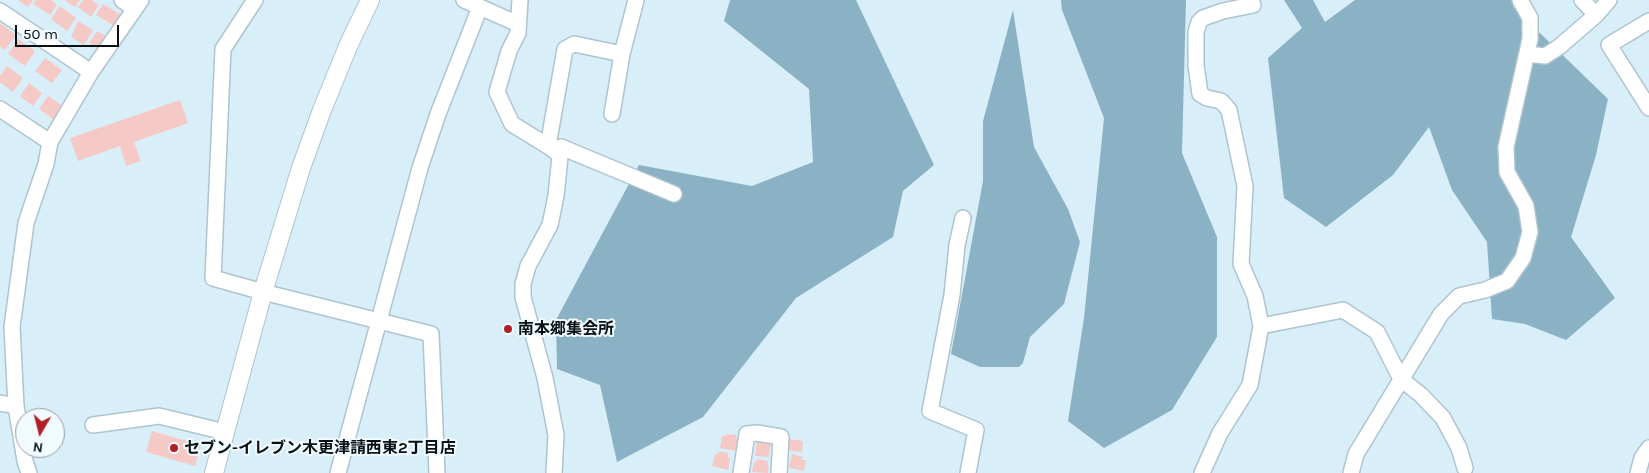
<!DOCTYPE html>
<html>
<head>
<meta charset="utf-8">
<style>
  body { margin:0 }
  #map { position:relative; width:1649px; height:473px; overflow:hidden; background:#d8effa; font-family:Karla,sans-serif }
  canvas { display:block }
  .north { position:absolute; left:15px; top:408px; width:50px; height:50px; box-sizing:border-box; background:#f1fafe; border:1px solid #949da1; border-radius:50%; rotate:188deg; font-size:14px; font-weight:700; line-height:20px; text-align:center; color:#091115 }
  .north::after { content:''; display:block; margin:auto; width:18px; height:22px; background:#b01f23; clip-path:polygon(50% 0,100% 100%,50% 72%,0 100%) }
  .scale { position:absolute; left:15px; top:25px; width:104px; height:22px; box-sizing:border-box; border:2px solid #091115; border-top:0; padding-left:6px; font-size:15px; line-height:18px; white-space:nowrap; color:#091115; -webkit-text-stroke:4px #f1fafe; paint-order:stroke }
</style>
</head>
<body>
<div id="map">
<canvas width="1649" height="473"></canvas>
<div class="north">N</div>
<div class="scale">50 m</div>
</div>
<script>
const c = document.querySelector('canvas').getContext('2d');
c.lineJoin = 'round';
function fill(path, color) {
  c.fillStyle = color;
  c.fill(path, 'evenodd');
}
function shape(rows) {
  const path = new Path2D();
  for (const r of rows) {
    path.moveTo(r[0], r[1]);
    for (let i = 2; i < r.length; i += 2) path.lineTo(r[i], r[i + 1]);
  }
  return path;
}
function strokePath(path, color, width, dash) {
  c.strokeStyle = color;
  c.lineWidth = width;
  c.lineCap = dash ? 'butt' : 'round';
  c.setLineDash(dash || []);
  c.stroke(path);
}
function label(font, color, halo, rows, align = 'center') {
  c.font = font + ' Karla,"Noto Sans JP",sans-serif';
  c.lineWidth = 4;
  c.setLineDash([]);
  c.textBaseline = 'middle';
  c.strokeStyle = halo;
  c.fillStyle = color;
  for (const [text, x, y, turn = 0] of rows) {
    c.save();
    c.translate(x, y);
    c.rotate((+turn || 0) * Math.PI / 180);
    c.textAlign = isNaN(turn) ? turn : align;
    if (halo) c.strokeText(text, 0, 0);
    c.fillText(text, 0, 0);
    c.restore();
  }
}
fill(shape([
  [730,0,856,0,934,165,903,191,893,237,796,298,703,417,617,462,600,385,557,369,556,320,639,165,752,186,813,162,809,89,724,21],
  [1061,0,1186,0,1182,153,1217,237,1217,337,1172,410,1104,448,1068,421,1084,318,1104,118,1062,10],
  [1284,0,1313,0,1325,22,1355,0,1515,0,1513,7,1608,99,1596,155,1571,237,1615,298,1566,340,1525,324,1492,319,1487,242,1452,190,1429,127,1393,175,1326,227,1284,198,1268,58,1302,28],
  [1013,10,1034,147,1068,209,1080,242,1064,304,1030,337,1023,363,1019,367,980,367,951,354,983,181,983,121]
]), '#8bb2c4');
fill(shape([
  [18,0,33,0,28,7],
  [36,0,51,0,57,5,50,15,33,4],
  [64,0,80,0,75,7],
  [83,0,92,0,99,5,91,17,78,7],
  [103,4,123,16,116,27,96,15],
  [60,6,76,18,67,31,51,19],
  [78,21,93,30,84,45,71,37],
  [0,23,16,35,5,50,0,47],
  [97,31,111,39,103,52,89,43],
  [18,39,35,51,25,66,8,54],
  [45,58,62,70,52,83,35,71],
  [7,66,23,78,13,92,0,82,0,76],
  [29,83,42,93,33,106,20,96],
  [48,96,64,107,54,120,39,109],
  [180,100,188,123,134,142,141,161,126,166,120,146,78,161,70,138],
  [152,431,201,445,195,466,146,452],
  [727,434,737,435,736,438,739,439,737,451,720,448,722,436,726,436],
  [789,439,803,441,802,452,787,450],
  [757,440,771,442,769,457,755,456],
  [719,451,728,453,728,457,730,458,728,470,712,466,715,454,718,454],
  [792,454,803,457,802,460,806,460,804,471,789,468],
  [757,459,768,461,767,465,769,466,768,473,752,472,754,462,756,462]
]), '#f5c9c5');
const minor = shape([
  [122,0,135,9],
  [255,0,223,49,213,278,263,292,431,334,437,473],
  [464,0,518,24],
  [520,0,518,33,509,51,497,92,512,124,548,146,556,152,561,147,674,194],
  [1582,0,1596,15],
  [0,11,91,72],
  [1649,21,1609,45,1649,108],
  [1527,54,1545,56,1559,47,1596,15,1609,0],
  [0,109,50,142],
  [612,114,622,54,636,0],
  [548,146,565,49,574,44,622,54],
  [963,218,957,245,952,295,930,411,976,430,968,473],
  [1261,326,1343,310,1377,332,1401,379,1421,395,1443,418,1459,448,1465,468],
  [0,403,16,406],
  [93,425,159,416,225,432],
  [29,473,25,461,16,406,12,327,26,223,46,164,50,142,91,72,141,0],
  [338,473,420,168,438,114,480,7],
  [554,473,556,435,545,378,523,297,523,284,528,266,550,225,556,196,561,147],
  [741,473,747,434,757,433,781,437,779,473],
  [1202,473,1220,433,1250,385,1261,326,1255,296,1241,264,1245,186,1229,110,1221,101,1207,98,1200,94,1196,65,1196,32,1199,22,1203,18,1223,11,1253,5],
  [1351,473,1356,454,1441,314,1459,296,1485,290,1507,281,1523,258,1530,232,1526,206,1507,172,1506,147,1530,39,1530,18,1520,0],
  [1638,473,1642,458,1649,448]
]);
const tertiary = shape([
  [214,473,263,292,301,168,322,110,349,44,370,0]
]);
strokePath(minor, '#aec4ce', 18);
strokePath(tertiary, '#aec4ce', 20);
strokePath(minor, '#fff', 15);
strokePath(tertiary, '#fff', 18);
for (const [x, y, r, color] of [
  [508,329,5,"#b01f23"],
  [174,448,5,"#b01f23"]
]) {
  const dot = new Path2D();
  dot.arc(x, y, r, 0, 2 * Math.PI);
  c.fillStyle = color;
  c.fill(dot);
  strokePath(dot, '#f1fafe', 2);
}
label('bold 16px', '#091115', '#f1fafe', [
  ["南本郷集会所",518,329],
  ["セブン-イレブン木更津請西東2丁目店",184,448]
], 'left');
</script>
</body>
</html>
